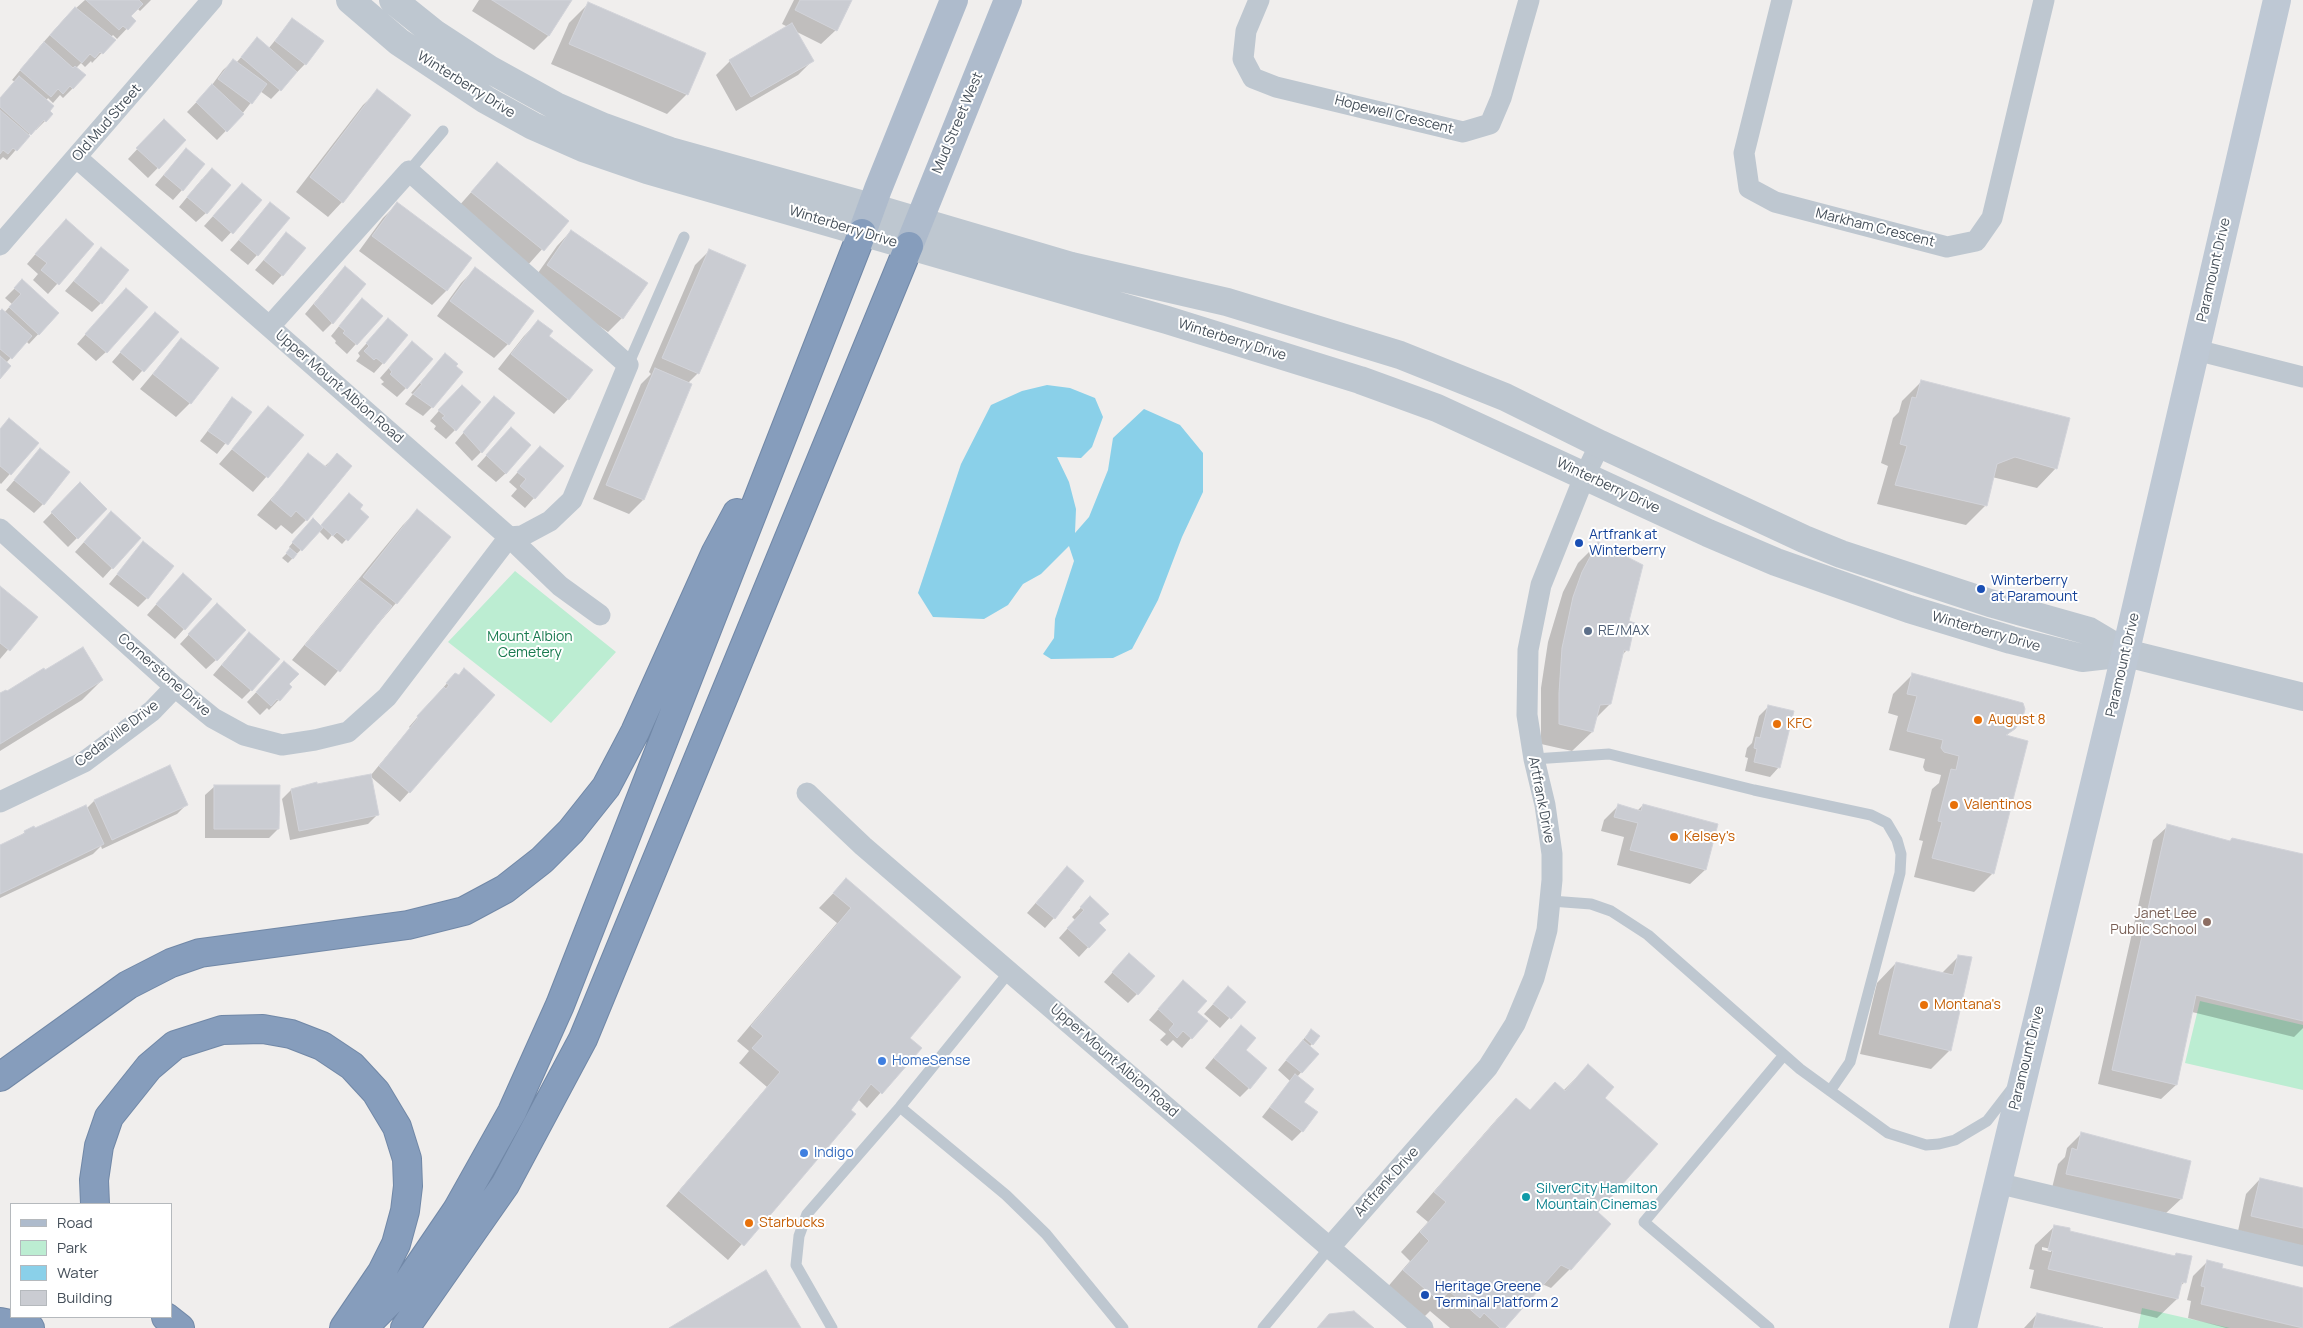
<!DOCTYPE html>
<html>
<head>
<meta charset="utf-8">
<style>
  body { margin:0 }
  #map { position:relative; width:2303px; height:1328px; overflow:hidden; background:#f0eeed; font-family:Manrope,sans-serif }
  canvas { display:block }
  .legend { position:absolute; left:10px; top:1203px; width:162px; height:115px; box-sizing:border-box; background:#fff; border:1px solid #b5b9bd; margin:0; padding:6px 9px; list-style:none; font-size:15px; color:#46505a }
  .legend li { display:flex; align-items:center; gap:10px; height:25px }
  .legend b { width:25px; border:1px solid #b5b9bd }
</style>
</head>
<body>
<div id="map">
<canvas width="2303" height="1328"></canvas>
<ul class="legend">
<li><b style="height:6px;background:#aebbcc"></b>Road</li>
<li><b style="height:14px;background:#bcedd2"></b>Park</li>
<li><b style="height:14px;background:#8ad0e9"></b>Water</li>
<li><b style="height:14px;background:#caccd2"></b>Building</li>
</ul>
</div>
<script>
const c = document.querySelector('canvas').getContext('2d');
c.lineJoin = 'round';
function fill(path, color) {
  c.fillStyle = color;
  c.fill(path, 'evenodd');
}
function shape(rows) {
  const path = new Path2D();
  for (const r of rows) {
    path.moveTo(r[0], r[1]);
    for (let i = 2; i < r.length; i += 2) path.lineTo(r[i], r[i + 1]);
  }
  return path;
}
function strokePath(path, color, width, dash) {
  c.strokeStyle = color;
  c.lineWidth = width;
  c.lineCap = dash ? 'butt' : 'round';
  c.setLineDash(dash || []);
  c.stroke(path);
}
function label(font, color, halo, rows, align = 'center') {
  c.font = font + ' Manrope,sans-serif';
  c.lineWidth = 4;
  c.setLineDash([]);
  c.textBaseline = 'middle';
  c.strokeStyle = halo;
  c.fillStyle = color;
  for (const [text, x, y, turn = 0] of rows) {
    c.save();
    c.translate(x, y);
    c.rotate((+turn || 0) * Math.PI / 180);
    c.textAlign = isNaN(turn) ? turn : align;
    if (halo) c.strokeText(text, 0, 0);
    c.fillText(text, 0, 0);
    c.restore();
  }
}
fill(shape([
  [515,571,616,652,551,723,448,642],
  [2200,1001,2303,1025,2303,1090,2185,1063],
  [2142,1308,2230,1328,2138,1328]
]), '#bcedd2');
fill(shape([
  [1047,385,1070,388,1095,398,1103,417,1092,447,1081,458,1057,457,1069,482,1076,509,1075,533,1089,517,1108,470,1113,438,1144,409,1180,425,1203,453,1203,492,1182,537,1158,600,1132,649,1113,658,1051,659,1043,654,1054,638,1055,619,1074,561,1069,546,1041,574,1023,584,1008,605,984,619,933,617,918,593,961,464,991,405,1022,391]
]), '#8ad0e9');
fill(shape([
  [85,0,151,0,140,11,137,8,129,16,134,21,117,39,113,35,111,37,114,40,92,63,91,61,85,67,81,63,76,68,73,88,63,98,60,95,53,103,48,98,46,101,45,121,36,130,34,129,7,160,3,157,0,160,0,98,15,82,12,80,41,45,65,18],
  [479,0,571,0,548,36,534,50,472,11],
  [794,0,851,0,836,30,821,44,795,31,812,61,798,75,736,111,716,75,730,61,788,27,782,24],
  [588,4,704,53,686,95,667,114,551,64,569,23],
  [292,20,305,64,271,99,260,91,242,114,217,140,187,112,209,89,223,70,233,61,236,63,257,39,268,49],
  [378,91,342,202,328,217,296,192,363,105],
  [155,130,185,140,148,178,128,159],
  [186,149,182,190,173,200,155,185],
  [497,163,567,221,528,265,458,207],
  [202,179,206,213,196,222,179,207],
  [233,194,260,201,222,242,204,226],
  [271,203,257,255,248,265,230,250],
  [397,204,470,258,446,291,432,305,359,251,383,218],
  [56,230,93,244,48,294,33,280,38,274,27,264],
  [571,231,622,318,608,332,533,280,557,246],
  [287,233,282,275,273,285,255,270],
  [101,249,101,303,92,312,65,291],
  [709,251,698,373,688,383,643,500,629,514,593,499,641,384,651,374,649,372,695,265],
  [475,269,508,344,494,358,437,316,461,283],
  [336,277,332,323,323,332,305,314],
  [22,281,58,313,29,344,26,341,6,363,0,377,0,313,4,313,12,304,5,298],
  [117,299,106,352,96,361,77,344],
  [353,309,381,316,347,354,335,343,336,341,331,336],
  [388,319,383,363,374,373,356,361,360,356,358,353],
  [538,322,547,336,568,399,554,414,498,369,524,336],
  [146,323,177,332,133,381,112,362],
  [181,340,190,403,176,417,140,389],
  [403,352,406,388,397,397,381,384,384,382,380,378],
  [445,354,432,407,423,416,405,404,413,394,411,393],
  [1922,381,2056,468,2037,488,1992,477,1986,505,1966,525,1877,504,1888,466,1881,463,1893,418,1899,412,1902,401],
  [452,396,455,430,446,439,434,429,436,426,430,421],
  [232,399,250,412,217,454,200,441],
  [485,407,481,452,472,461,455,443],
  [268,408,302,436,253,492,219,464],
  [0,429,37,443,1,484,0,483],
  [502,438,506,473,496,482,477,466],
  [540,447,534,498,525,508,511,496,517,489,509,482],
  [40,450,43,504,34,513,6,490],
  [309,455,324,467,337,455,306,520,292,534,281,525,276,530,257,515],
  [80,484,106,509,68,547,43,522],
  [345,499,367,517,342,544,332,535,328,540,319,531,288,563,282,558,291,549,289,547,309,524,320,526],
  [417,511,396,603,325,686,292,660,403,525],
  [102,522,112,568,103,578,75,552],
  [143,543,147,598,138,607,109,584],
  [1598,543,1627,622,1627,650,1621,656,1610,704,1595,719,1592,732,1572,751,1541,744,1541,688,1548,642,1563,592,1578,563],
  [174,584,184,629,175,639,147,615],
  [0,588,36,617,0,659],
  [208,614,216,660,206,669,180,644],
  [240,643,251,690,242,699,213,675],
  [45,672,102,680,82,700,0,751,0,695],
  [275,672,291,687,269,710,267,708,260,715,247,702],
  [455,674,409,792,400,802,370,776,377,815,368,824,290,840,282,799,291,790,371,775,410,728,409,727],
  [1912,675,2014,728,2006,736,1993,873,1974,892,1914,877,1923,841,1919,840,1932,789,1939,783,1941,775,1925,771,1923,767,1925,759,1889,750,1898,716,1888,713,1893,694],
  [1769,706,1779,767,1770,777,1745,771,1748,758,1745,757,1747,748,1752,743,1759,716],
  [169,767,186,805,177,814,102,849,101,846,93,854,0,898,0,847,19,837,25,832,35,830,86,809,94,801],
  [215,786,278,829,269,838,205,838,205,795],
  [1643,805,1705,870,1690,884,1617,865,1624,837,1601,831,1604,820,1618,806,1637,811],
  [2168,826,2230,842,2303,855,2303,1028,2294,1037,2192,1012,2176,1085,2161,1099,2098,1084,2153,840],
  [1058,877,1070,900,1045,928,1027,913],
  [846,880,908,1038,920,1048,867,1108,858,1099,850,1110,854,1114,728,1260,666,1206,767,1087,739,1063,749,1051,737,1041,837,923,819,908],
  [1090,898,1098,924,1104,930,1079,957,1059,938,1075,920,1072,917],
  [1959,956,1950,1050,1931,1069,1860,1054,1877,983,1896,963,1941,974],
  [1120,964,1137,994,1128,1003,1104,982],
  [1228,988,1244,1002,1220,1028,1204,1014],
  [1174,991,1196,1013,1191,1038,1182,1048,1173,1040,1167,1046,1160,1040,1166,1034,1149,1020],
  [1307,1035,1312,1044,1309,1047,1317,1054,1297,1077,1303,1102,1302,1131,1292,1141,1262,1117,1290,1081,1278,1070],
  [1232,1036,1244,1051,1249,1088,1240,1097,1205,1068],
  [1588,1066,1603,1098,1597,1212,1570,1269,1551,1288,1542,1284,1504,1328,1450,1328,1430,1311,1420,1321,1385,1290,1410,1261,1401,1252,1428,1222,1416,1212,1497,1119,1516,1100,1529,1111,1555,1084,1563,1091],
  [2082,1133,2190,1162,2181,1199,2166,1213,2052,1188,2058,1164,2065,1157,2067,1148],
  [2260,1179,2303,1189,2303,1246,2238,1231,2246,1194],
  [2055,1226,2068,1232,2173,1257,2176,1254,2185,1282,2179,1287,2177,1299,2157,1318,2030,1288,2034,1270,2029,1269,2035,1245],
  [2042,1247,2051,1249,2051,1252,2042,1250],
  [2207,1262,2221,1269,2303,1289,2303,1328,2226,1328,2188,1318,2191,1301,2187,1300,2193,1276],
  [2037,1314,2098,1328,2024,1328]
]), '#0003');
const building = shape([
  [86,0,139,0,143,4,131,16,136,21,128,30,123,26,119,30,86,0],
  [492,0,572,0,549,36,492,0],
  [800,0,852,0,837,31,795,10,800,0],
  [588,2,706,53,688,95,569,44,588,2],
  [75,7,116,40,103,54,100,52,95,58,90,54,82,63,50,35,75,7],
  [292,18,324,41,306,65,275,41,292,18],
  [792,23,814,61,751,97,729,60,792,23],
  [257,37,297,72,281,91,241,57,257,37],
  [44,42,73,68,75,66,86,75,73,89,70,86,63,94,58,89,51,97,20,70,44,42],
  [233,59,267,84,252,104,218,79,233,59],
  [19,76,54,106,50,111,53,114,46,122,44,120,31,135,0,107,0,98,19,76],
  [212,84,244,114,227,132,196,102,212,84],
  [377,89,411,115,343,203,310,177,377,89],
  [0,110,30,136,17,151,13,148,8,154,3,150,0,154,0,110],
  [164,119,186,140,159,169,136,148,164,119],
  [186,148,205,164,183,191,164,175,186,148],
  [497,162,569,221,544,251,471,192,497,162],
  [212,168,231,185,207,214,187,197,212,168],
  [242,183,262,200,233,234,213,216,242,183],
  [270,202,290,218,258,256,239,240,270,202],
  [397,202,472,258,447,291,372,236,397,202],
  [66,219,94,244,59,285,41,270,47,263,35,254,66,219],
  [571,230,648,283,623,319,547,265,571,230],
  [286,232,306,248,283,276,264,260,286,232],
  [101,247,129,270,102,304,74,281,101,247],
  [709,249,746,265,699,374,662,358,709,249],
  [345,266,366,284,333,324,314,304,345,266],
  [475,267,534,311,509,345,450,301,475,267],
  [22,279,59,313,39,335,9,307,21,294,14,288,22,279],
  [126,288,148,307,107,353,85,334,126,288],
  [362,298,383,316,357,345,343,333,345,331,339,326,362,298],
  [2,309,32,336,12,359,0,349,0,311,2,309],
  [155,312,179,332,144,372,120,352,155,312],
  [388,318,408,335,384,364,376,358,374,360,364,351,369,346,366,343,388,318],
  [538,320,553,331,549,336,593,370,569,400,511,354,538,320],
  [181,338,219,368,191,404,153,374,181,338],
  [412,341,433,359,407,389,390,374,392,372,389,368,412,341],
  [445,353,458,364,456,366,463,372,433,408,413,394,422,384,420,383,445,353],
  [0,356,11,366,0,379,0,356],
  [655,368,692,384,644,500,606,485,655,368],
  [1921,380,2070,418,2057,469,2015,457,1997,464,1987,506,1895,485,1907,446,1900,444,1912,397,1916,398,1921,380],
  [462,385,481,402,456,431,442,418,445,416,438,410,462,385],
  [494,396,515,413,482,453,463,432,494,396],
  [232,397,252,412,228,445,208,431,232,397],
  [268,406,304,435,268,478,232,449,268,406],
  [9,418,39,443,11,475,0,466,0,429,9,418],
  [511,427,531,445,506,474,486,455,511,427],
  [540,446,564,466,535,499,520,486,526,479,517,472,540,446],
  [40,448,70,472,44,505,14,480,40,448],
  [308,453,326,467,337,453,352,466,307,521,296,511,291,517,271,500,308,453],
  [80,482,107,509,78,539,51,512,80,482],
  [349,493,363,505,360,509,369,517,348,541,337,532,333,536,321,525,349,493],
  [417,509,451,537,397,604,363,577,417,509],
  [111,511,141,538,113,569,84,542,111,511],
  [313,518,323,528,302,551,292,542,313,518],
  [143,541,174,566,148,599,117,574,143,541],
  [1598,542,1643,565,1629,621,1635,623,1629,651,1624,650,1611,704,1600,705,1593,732,1559,724,1559,693,1562,648,1573,597,1582,572,1598,542],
  [290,548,297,554,293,559,286,553,290,548],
  [183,573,212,599,185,630,156,604,183,573],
  [359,580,392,606,340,672,305,645,359,580],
  [0,586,38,617,10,651,0,643,0,586],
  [217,603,246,630,217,661,188,634,217,603],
  [249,632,280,659,252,691,222,665,249,632],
  [83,647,103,680,0,744,0,693,6,690,7,691,44,668,45,670,83,647],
  [284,661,299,674,289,684,292,687,280,701,277,699,271,706,256,692,284,661],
  [464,668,495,695,410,793,379,766,418,718,417,716,444,687,446,689,449,685,446,683,455,673,459,675,464,668],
  [1912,673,2023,703,2025,709,2023,717,2015,729,2006,735,2028,741,1994,874,1932,858,1942,822,1938,821,1951,769,1956,770,1959,756,1944,752,1941,748,1943,740,1907,731,1917,696,1907,694,1912,673],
  [1768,705,1794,711,1780,768,1754,762,1757,749,1754,748,1756,737,1760,738,1768,705],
  [170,765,188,805,112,840,94,800,170,765],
  [371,774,379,815,299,831,291,789,317,782,317,784,371,774],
  [214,785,280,785,279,829,214,829,214,785],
  [1618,804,1641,811,1643,804,1718,824,1706,870,1630,850,1638,823,1614,817,1618,804],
  [86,805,104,844,0,894,0,845,25,833,24,831,34,826,35,828,86,805],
  [2167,824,2230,841,2232,838,2303,854,2303,1021,2196,995,2177,1085,2112,1070,2167,824],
  [1067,866,1084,881,1055,919,1036,903,1067,866],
  [846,878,961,977,910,1038,922,1048,882,1094,871,1084,851,1110,856,1114,744,1246,679,1191,780,1072,752,1048,763,1036,751,1026,851,908,833,893,846,878],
  [1090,896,1109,914,1099,923,1106,930,1089,948,1067,928,1084,910,1080,907,1090,896],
  [1129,953,1155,976,1138,995,1112,972,1129,953],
  [1958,955,1972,957,1951,1051,1879,1034,1896,962,1953,975,1958,955],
  [1183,980,1207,1001,1197,1012,1208,1021,1192,1039,1183,1031,1177,1038,1169,1030,1174,1024,1158,1009,1183,980],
  [1228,986,1246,1002,1231,1019,1213,1004,1228,986],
  [1241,1025,1256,1038,1246,1050,1267,1068,1250,1089,1214,1058,1241,1025],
  [1311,1029,1320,1036,1313,1045,1305,1038,1311,1029],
  [1303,1040,1319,1054,1302,1073,1286,1060,1303,1040],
  [1588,1064,1614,1087,1605,1098,1658,1144,1598,1212,1611,1224,1571,1270,1561,1265,1505,1328,1500,1328,1484,1313,1480,1318,1449,1291,1440,1302,1403,1270,1429,1241,1420,1232,1446,1202,1434,1192,1516,1098,1530,1110,1555,1082,1565,1091,1588,1064],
  [1295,1074,1314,1089,1304,1102,1318,1112,1303,1132,1270,1107,1295,1074],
  [2081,1132,2191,1161,2182,1199,2066,1174,2072,1148,2077,1150,2081,1132],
  [2260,1178,2303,1188,2303,1228,2251,1216,2260,1178],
  [2054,1225,2070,1228,2070,1231,2175,1256,2176,1253,2192,1256,2186,1283,2182,1282,2178,1299,2048,1269,2053,1251,2048,1250,2054,1225],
  [2207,1260,2223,1264,2222,1268,2303,1288,2303,1328,2201,1304,2205,1287,2201,1286,2207,1260],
  [766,1270,801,1328,669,1328,766,1270],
  [1354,1311,1374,1328,1317,1328,1329,1314,1354,1311],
  [2037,1313,2103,1328,2033,1328,2037,1313]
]);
fill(building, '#caccd2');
strokePath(building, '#d2d3d9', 1);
const motorway = shape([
  [0,1077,128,985,171,963,200,953,408,925,464,911,505,889,542,860,571,831,606,787,635,732,716,552,737,513],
  [95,1204,94,1180,99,1146,109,1117,149,1067,175,1045,222,1030,263,1029,291,1034,322,1046,352,1066,376,1092,397,1127,407,1159,408,1186,405,1211,396,1244,382,1272,344,1328],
  [166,1317,180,1328],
  [0,1322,30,1328],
  [363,1328,406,1285,457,1210,512,1112,560,1005,862,233],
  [405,1328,505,1185,583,1039,909,246]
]);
strokePath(motorway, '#7188a7', 30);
strokePath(shape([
  [409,171,443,131],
  [628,365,684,237],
  [1534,759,1609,754,1754,790,1871,815,1887,823,1897,840,1901,854,1900,873,1850,1062,1830,1091],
  [1551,901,1591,904,1611,911,1648,935,1800,1069,1888,1133,1926,1145,1939,1144,1955,1140,1987,1121,2014,1086],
  [900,1107,1006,1195,1046,1234,1123,1328],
  [832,1328,796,1265,799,1236,807,1214,900,1107,1010,971],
  [1263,1328,1330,1247],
  [1769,1328,1644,1222,1784,1055]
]), '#bec7d0', 11);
strokePath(shape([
  [1259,0,1246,31,1243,59,1253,78,1276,87,1463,132,1490,124,1501,98,1529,0],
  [1782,0,1744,153,1749,188,1775,202,1947,247,1976,241,1992,218,2044,0],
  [77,158,509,537,560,586,600,615],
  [0,245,212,0],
  [2196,350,2303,377],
  [0,529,175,687,213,718,244,735,282,745,315,740,348,732,387,697,509,537,522,536,550,521,572,500,628,365,409,171,270,326],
  [807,793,863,846,1423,1328],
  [0,802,84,762,152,711,175,687],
  [1997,1183,2303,1256],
  [1330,1247,1488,1067,1515,1024,1534,978,1547,930,1552,880,1552,854,1545,805,1534,759,1527,715,1528,650,1541,585,1585,475,1600,444]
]), '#bec7d0', 21);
strokePath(shape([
  [350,0,399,42,486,100,533,126,583,148,647,170,1167,320,1360,380,1437,408,1708,533,1776,562,1909,609,2011,640,2082,658,2126,653],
  [393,0,434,33,489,69,556,106,604,127,670,151,871,207,1071,266,1227,302,1400,355,1505,397,1600,444,1804,539,1841,554,1990,603,2089,631,2126,653,2303,697]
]), '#bec7d0', 28);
strokePath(shape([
  [1963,1328,2117,689,2277,0]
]), '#bec8d4', 28);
strokePath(shape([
  [862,233,878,189,954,0],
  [909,246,1008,0]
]), '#aebbcc', 28);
strokePath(motorway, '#869dbc', 28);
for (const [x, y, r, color] of [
  [1579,543,5,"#1a4fb4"],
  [1981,589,5,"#1a4fb4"],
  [1588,631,5,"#5c6f8a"],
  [1978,720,5,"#e8710a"],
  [1777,724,5,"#e8710a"],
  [1954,805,5,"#e8710a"],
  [1674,837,5,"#e8710a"],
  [2207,922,5,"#8d6e63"],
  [1924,1005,5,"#e8710a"],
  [882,1061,5,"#3f7fe0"],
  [804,1153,5,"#3f7fe0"],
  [1526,1197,5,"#0f9aa8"],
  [749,1223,5,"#e8710a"],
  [1425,1295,5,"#1a4fb4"]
]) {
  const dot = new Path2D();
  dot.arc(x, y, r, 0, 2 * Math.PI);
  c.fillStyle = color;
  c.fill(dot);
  strokePath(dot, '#fff', 2);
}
label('14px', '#46505a', '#fff', [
  ["Winterberry Drive",466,85,32],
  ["Hopewell Crescent",1394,115,14],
  ["Old Mud Street",107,123,-49],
  ["Mud Street West",958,123,-67],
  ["Winterberry Drive",843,227,17],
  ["Markham Crescent",1875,228,14],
  ["Paramount Drive",2214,270,-77],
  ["Winterberry Drive",1232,340,17],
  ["Upper Mount Albion Road",339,387,41],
  ["Winterberry Drive",1608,486,25],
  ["Winterberry Drive",1986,632,16],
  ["Paramount Drive",2123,665,-77],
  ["Cornerstone Drive",164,675,41],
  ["Cedarville Drive",117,734,-37],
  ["Artfrank Drive",1541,800,79],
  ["Paramount Drive",2027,1058,-76],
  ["Upper Mount Albion Road",1114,1061,41],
  ["Artfrank Drive",1387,1182,-48]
]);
label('14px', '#164399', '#fff', [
  ["Artfrank at",1589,535],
  ["Winterberry",1589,551],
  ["Winterberry",1991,581],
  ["at Paramount",1991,597],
  ["Heritage Greene",1435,1287],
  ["Terminal Platform 2",1435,1303]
], 'left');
label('14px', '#4e5e75', '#fff', [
  ["RE/MAX",1598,631]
], 'left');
label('14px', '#197a4f', '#fff', [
  ["Mount Albion",530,637],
  ["Cemetery",530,653]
]);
label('14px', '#c56008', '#fff', [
  ["August 8",1988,720],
  ["KFC",1787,724],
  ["Valentinos",1964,805],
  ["Kelsey's",1684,837],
  ["Montana's",1934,1005],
  ["Starbucks",759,1223]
], 'left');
label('14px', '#785e54', '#fff', [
  ["Janet Lee",2197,914],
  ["Public School",2197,930]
], 'right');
label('14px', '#366cbe', '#fff', [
  ["HomeSense",892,1061],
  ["Indigo",814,1153]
], 'left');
label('14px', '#0d838f', '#fff', [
  ["SilverCity Hamilton",1536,1189],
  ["Mountain Cinemas",1536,1205]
], 'left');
</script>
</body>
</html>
